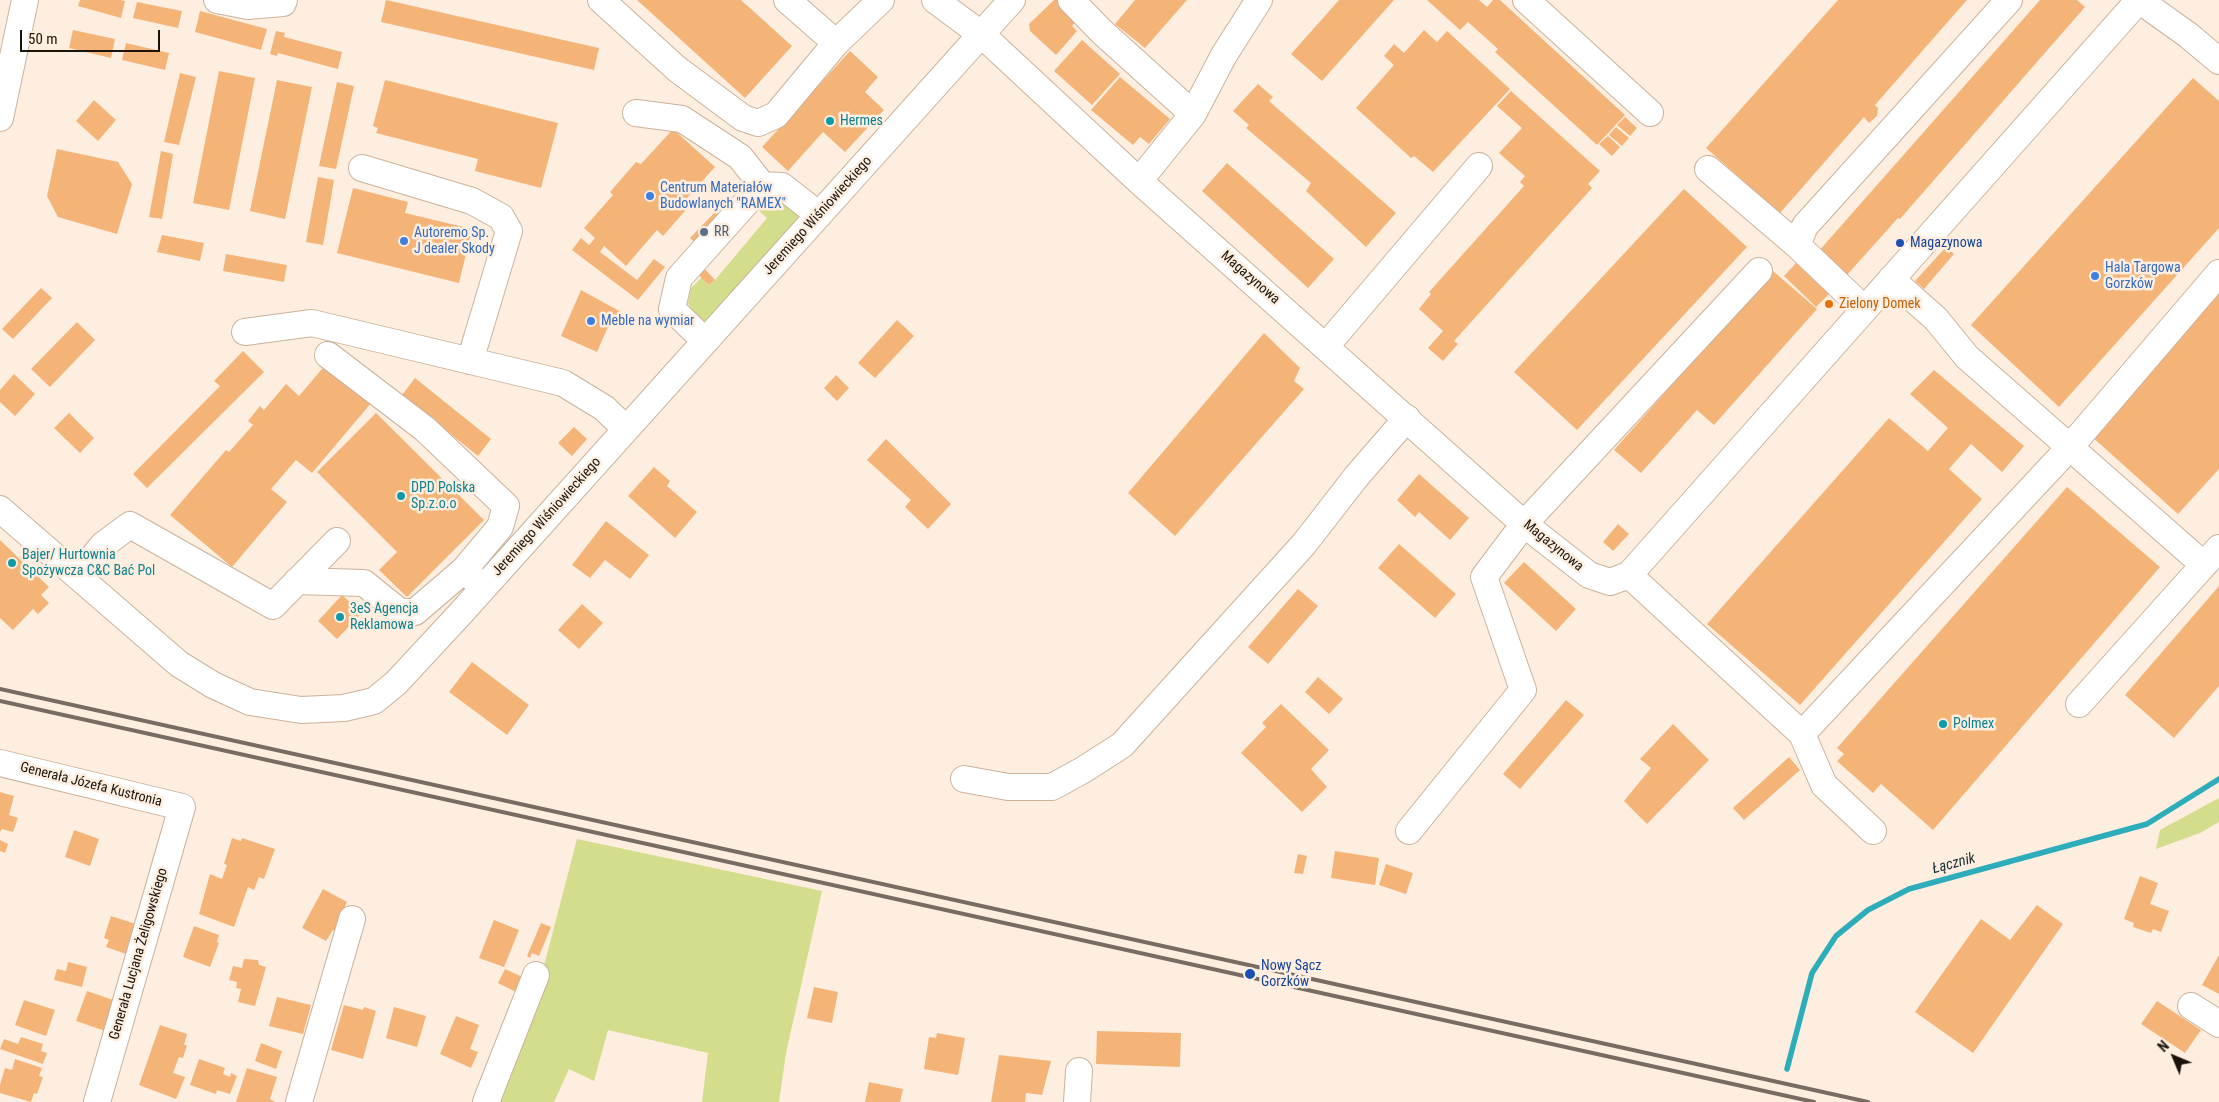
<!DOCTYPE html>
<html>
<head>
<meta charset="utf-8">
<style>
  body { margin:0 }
  #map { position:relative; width:2219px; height:1102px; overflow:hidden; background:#feeee0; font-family:"Roboto Condensed",sans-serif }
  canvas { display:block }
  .north { position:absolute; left:2149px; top:1032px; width:50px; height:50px; -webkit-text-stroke:4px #feeee0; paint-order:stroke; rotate:315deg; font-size:14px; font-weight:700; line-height:20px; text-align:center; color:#1b120a }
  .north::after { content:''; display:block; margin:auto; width:18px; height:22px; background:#1b120a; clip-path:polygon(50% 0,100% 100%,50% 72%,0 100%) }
  .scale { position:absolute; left:20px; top:30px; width:140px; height:22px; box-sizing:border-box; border:2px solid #1b120a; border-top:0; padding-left:6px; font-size:15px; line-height:18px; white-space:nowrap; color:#1b120a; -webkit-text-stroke:4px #feeee0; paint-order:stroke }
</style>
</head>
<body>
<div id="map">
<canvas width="2219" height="1102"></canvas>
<div class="north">N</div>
<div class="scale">50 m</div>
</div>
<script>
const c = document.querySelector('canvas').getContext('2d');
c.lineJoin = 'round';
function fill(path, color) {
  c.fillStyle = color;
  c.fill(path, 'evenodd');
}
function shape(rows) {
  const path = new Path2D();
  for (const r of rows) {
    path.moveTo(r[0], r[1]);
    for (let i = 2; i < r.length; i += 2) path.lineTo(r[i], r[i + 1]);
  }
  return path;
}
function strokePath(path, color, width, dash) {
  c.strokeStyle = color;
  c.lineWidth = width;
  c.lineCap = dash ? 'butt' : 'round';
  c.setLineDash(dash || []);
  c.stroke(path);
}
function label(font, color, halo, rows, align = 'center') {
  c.font = font + ' "Roboto Condensed",sans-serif';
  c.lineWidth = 5;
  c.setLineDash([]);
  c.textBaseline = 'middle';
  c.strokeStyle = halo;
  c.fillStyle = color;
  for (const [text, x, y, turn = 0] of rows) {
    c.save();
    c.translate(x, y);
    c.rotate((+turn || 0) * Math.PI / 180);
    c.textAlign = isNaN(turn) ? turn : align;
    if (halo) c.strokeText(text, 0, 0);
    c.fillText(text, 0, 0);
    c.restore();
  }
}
fill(shape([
  [771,199,786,199,801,216,707,321,696,320,688,303,691,288,702,277,709,285,715,280,767,218,758,210],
  [2219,798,2219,822,2200,833,2156,849,2160,830],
  [577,839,822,891,786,1053,779,1102,702,1102,708,1053,608,1030,594,1081,569,1069,554,1102,494,1102,539,985]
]), '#d3dd8b');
strokePath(shape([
  [1787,1069,1812,973,1836,936,1868,910,1909,889,2147,824,2219,779]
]), '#2dadb9', 5.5);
fill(shape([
  [80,0,120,0,125,1,121,18,78,6],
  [386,0,599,48,594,70,381,22],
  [637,0,741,0,792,46,745,98],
  [1054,0,1060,0,1080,17,1072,26,1077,31,1056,55,1030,31,1029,24],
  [1135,0,1187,0,1145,48,1115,24],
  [1339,0,1394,0,1322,81,1291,54],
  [1427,0,1479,0,1487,7,1493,0,1500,0,1625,115,1597,145,1495,52,1498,49,1468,22,1460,30],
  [1838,0,1967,0,1875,105,1878,108,1877,116,1869,123,1864,117,1780,213,1706,148],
  [2040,0,2077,0,2085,7,1900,219,1898,218,1846,276,1818,252],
  [137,2,182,11,178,28,133,18],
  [200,11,267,29,261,50,195,32],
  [73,30,115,39,111,58,69,48],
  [1424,30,1437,42,1447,31,1510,89,1433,172,1414,156,1411,158,1356,108,1394,65,1384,56,1394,44,1404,53],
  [276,31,285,33,284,37,342,52,338,69,278,53,277,56,270,54],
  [1082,40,1120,74,1092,105,1054,71],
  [126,43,169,53,165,70,122,60],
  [850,51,878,77,865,92,884,110,845,152,823,132,788,171,762,147],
  [219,71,255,78,229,210,193,203],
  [180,73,196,77,179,145,164,142],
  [1120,77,1170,119,1149,144,1140,137,1133,145,1091,110],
  [2193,78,2219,101,2219,228,2059,407,1971,325],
  [277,80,312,87,285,219,250,211],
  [385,80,558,123,541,188,475,171,478,159,376,133,378,128,373,126],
  [337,82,354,86,336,169,319,166],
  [1258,84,1273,97,1269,101,1396,213,1366,247,1306,191,1311,183,1246,128,1249,125,1233,111],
  [1511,91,1600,171,1588,184,1592,188,1454,341,1458,344,1443,361,1428,348,1443,331,1419,309,1431,294,1429,292,1524,186,1520,182,1525,176,1499,153,1522,128,1497,106],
  [94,100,116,120,98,141,76,121],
  [1625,117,1637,128,1630,136,1617,125],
  [1616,127,1629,138,1622,146,1609,135],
  [673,129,715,167,687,198,692,203,663,236,657,230,626,266,604,246,600,252,637,280,654,259,665,267,638,300,572,250,581,238,589,245,595,238,584,228,613,195,610,192,636,162,641,164],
  [1608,136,1620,147,1612,156,1599,144],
  [57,149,118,162,132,184,117,234,58,217,47,196],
  [161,151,173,154,162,219,149,217],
  [1227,163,1334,259,1308,288,1202,191],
  [318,177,334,180,323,245,306,242],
  [353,188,408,202,405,213,472,229,459,283,337,253],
  [1684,189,1747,247,1577,430,1514,372],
  [716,211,726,220,701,248,690,238],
  [162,235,204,243,200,261,157,252],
  [1946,247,1954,254,1924,289,1915,281],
  [226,254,287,265,284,282,223,271],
  [1796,263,1829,294,1816,307,1784,276],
  [704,268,715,280,709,285,698,274],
  [1773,271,1817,309,1714,425,1697,410,1641,473,1614,450],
  [41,288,52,298,13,339,2,329],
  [581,290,623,313,607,329,597,352,561,336],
  [2219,291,2219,469,2178,514,2090,435],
  [897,320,914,336,875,378,858,363],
  [77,322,95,340,50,387,31,369],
  [1264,333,1300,368,1294,381,1304,389,1175,536,1128,493],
  [243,351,264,372,147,488,133,474,220,386,214,381],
  [327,363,372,402,312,473,296,460,271,489,287,502,232,567,170,515,226,450,229,452,253,425,248,421,260,406,264,410,286,384,299,396],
  [1934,370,2024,446,2002,472,1971,444,1949,469,1982,499,1800,705,1707,624,1889,418,1928,451,1948,428,1910,394],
  [14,374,35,394,15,416,0,402,0,390],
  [836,375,849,388,837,401,824,388],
  [415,378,491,439,478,456,402,395],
  [69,413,94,438,80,453,54,428],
  [376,413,484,520,407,597,379,570,397,552,317,472],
  [574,427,587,439,572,456,558,443],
  [886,439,951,504,928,529,905,507,911,500,867,460],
  [654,467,670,481,667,486,697,512,675,538,628,496],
  [1419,474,1469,518,1450,540,1419,512,1415,517,1397,500],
  [2067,487,2160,567,1933,830,1881,784,1873,793,1837,761,1844,754,1837,748],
  [606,521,649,555,630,579,605,560,590,578,572,565],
  [1618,524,1629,534,1613,551,1603,542],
  [0,540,49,587,41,595,49,603,38,614,33,609,13,630,0,618],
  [1399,544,1456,594,1435,618,1378,568],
  [1524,562,1576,609,1556,631,1504,583],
  [2219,586,2219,686,2174,738,2125,695],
  [1298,589,1318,606,1268,664,1248,647],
  [342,595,362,613,337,639,318,621],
  [582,604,603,623,579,649,558,630],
  [472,662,529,705,507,735,449,692],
  [1318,677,1343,699,1329,714,1305,692],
  [1566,700,1584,715,1520,789,1503,774],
  [1281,704,1329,750,1311,769,1327,787,1302,812,1241,753,1266,727,1262,723],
  [1673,724,1709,760,1647,824,1624,801,1651,768,1640,759],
  [1789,757,1800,770,1744,820,1733,808],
  [0,792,14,796,9,815,18,818,13,832,2,829,0,832],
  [74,830,99,839,90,866,65,857],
  [232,838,241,841,242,838,275,849,264,879,259,877,254,890,248,887,234,927,199,914,210,874,222,879,227,865,224,864],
  [0,840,8,844,5,853,0,851],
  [1335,851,1379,858,1375,885,1331,878],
  [1298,854,1307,856,1303,874,1294,873],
  [1386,864,1413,873,1406,894,1379,885],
  [2140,876,2158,883,2150,904,2169,911,2161,932,2153,929,2151,933,2133,927,2134,923,2124,919],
  [323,889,347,902,334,931,333,930,326,941,302,928],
  [2037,905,2063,924,1973,1053,1915,1012,1981,919,2010,940],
  [111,916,139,925,129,955,106,947,109,940,104,938],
  [494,920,519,930,504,967,479,958],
  [541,923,551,927,539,956,532,953,530,958,527,956],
  [194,926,219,935,217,942,219,943,210,967,183,957],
  [2219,955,2219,994,2202,985],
  [244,959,258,960,259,965,266,967,255,1006,238,1002,241,989,236,988,237,982,229,980,233,966,242,968],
  [68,962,87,967,82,987,54,980,57,969,66,971],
  [505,969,527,979,520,994,498,983],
  [814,987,838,992,832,1023,807,1018],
  [87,991,116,1001,105,1031,76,1021],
  [277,997,311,1005,303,1034,269,1026],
  [24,1000,55,1010,46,1036,15,1025],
  [2157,1001,2201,1030,2185,1053,2141,1024],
  [344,1005,363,1010,364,1007,376,1011,363,1059,331,1050],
  [394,1007,426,1016,417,1047,386,1038],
  [456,1016,479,1025,470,1049,478,1052,471,1068,440,1054],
  [160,1025,187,1034,184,1045,187,1045,183,1058,179,1057,173,1073,185,1077,176,1099,139,1085],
  [1097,1031,1181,1033,1180,1067,1096,1064],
  [937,1033,965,1038,958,1075,924,1069,929,1037,936,1038],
  [21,1037,43,1044,41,1051,47,1053,43,1064,0,1049,4,1039,18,1044],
  [261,1043,282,1051,276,1069,255,1061],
  [999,1055,1051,1061,1042,1095,1026,1093,1025,1102,991,1102],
  [15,1059,42,1068,39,1076,43,1077,37,1094,34,1093,31,1102,0,1093,0,1085,5,1068,12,1070],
  [199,1059,225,1068,223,1074,230,1077,231,1073,237,1076,230,1094,217,1090,216,1094,190,1085],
  [247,1068,277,1077,270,1099,275,1102,236,1102],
  [869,1082,903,1089,900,1102,865,1102]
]), '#f4b478');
const minor = shape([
  [217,0,248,6,283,3,284,0],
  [601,0,677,69,743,118,758,123,776,115,836,43,881,0],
  [787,0,836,43],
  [935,0,982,35,1139,181,1524,524,1589,575,1610,582,1629,575,2139,0],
  [1071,0,1101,31,1193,114],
  [1526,0,1650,113],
  [2139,0,2188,35,2219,61],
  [636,113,682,119,740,157,762,185],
  [0,118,25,0],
  [362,168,472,201,501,217,509,231,470,361],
  [1708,169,1797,245],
  [1139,181,1193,114,1224,55,1259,0],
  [1891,279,1936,319,1967,357,2204,565],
  [1864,309,1797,245,1805,226,2009,0],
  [245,332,312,323,563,383,604,408,626,429],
  [705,341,672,309,679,278,762,185,782,186,819,215],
  [1326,346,1479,166],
  [328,355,425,429,506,506,500,527,464,570],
  [0,509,179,664,213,685,250,702,301,710,344,708,374,701,396,683,461,613,1012,0],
  [78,575,103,545,130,525,273,606,337,541],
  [1629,575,1802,734,1824,785,1873,831],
  [297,581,364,583,400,612,415,612,464,570,477,582],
  [2079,704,2219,548],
  [1802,734,2070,447,2219,273],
  [0,763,182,807,97,1102],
  [964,779,1008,787,1052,787,1083,770,1122,745,1304,544,1356,477,1407,418],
  [1409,831,1523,690,1484,577,1524,524,1759,271],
  [2191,1006,2219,1024],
  [299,1102,352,919],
  [486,1102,536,975],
  [1077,1102,1079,1071]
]);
strokePath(minor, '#ccb29b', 28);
strokePath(minor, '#fff', 26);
strokePath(shape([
  [0,689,1868,1102],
  [0,701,1814,1102]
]), '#786c62', 4);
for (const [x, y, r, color] of [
  [830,121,5,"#0f9aa8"],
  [650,196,5,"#3f7fe0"],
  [704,232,5,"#5c6f8a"],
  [404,241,5,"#3f7fe0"],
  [1900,243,5,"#1a4fb4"],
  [2095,276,5,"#3f7fe0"],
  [1829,304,5,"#e8710a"],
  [591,321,5,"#3f7fe0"],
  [401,496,5,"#0f9aa8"],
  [12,563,5,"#0f9aa8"],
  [340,617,5,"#0f9aa8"],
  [1943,724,5,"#0f9aa8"],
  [1250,974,6,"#1a4fb4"]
]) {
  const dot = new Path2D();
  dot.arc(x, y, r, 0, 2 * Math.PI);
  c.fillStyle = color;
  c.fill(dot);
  strokePath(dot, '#feeee0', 2);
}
label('14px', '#0d838f', '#feeee0', [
  ["Hermes",840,121],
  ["DPD Polska",411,488],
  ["Sp.z.o.o",411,504],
  ["Bajer/ Hurtownia",22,555],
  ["Spożywcza C&C Bać Pol",22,571],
  ["3eS Agencja",350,609],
  ["Reklamowa",350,625],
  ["Polmex",1953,724]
], 'left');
label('14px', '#366cbe', '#feeee0', [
  ["Centrum Materiałów",660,188],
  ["Budowlanych \"RAMEX\"",660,204],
  ["Autoremo Sp.",414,233],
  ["J dealer Skody",414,249],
  ["Hala Targowa",2105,268],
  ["Gorzków",2105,284],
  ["Meble na wymiar",601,321]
], 'left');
label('14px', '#1b120a', '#feeee0', [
  ["Jeremiego Wiśniowieckiego",818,216,-48],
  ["Magazynowa",1250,278,41],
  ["Jeremiego Wiśniowieckiego",547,517,-48],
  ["Magazynowa",1553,546,39],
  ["Generała Józefa Kustronia",91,785,14],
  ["Generała Lucjana Żeligowskiego",139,954,-74]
]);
label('14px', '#4e5e75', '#feeee0', [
  ["RR",714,232]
], 'left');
label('14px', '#164399', '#feeee0', [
  ["Magazynowa",1910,243],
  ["Nowy Sącz",1261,966],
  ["Gorzków",1261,982]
], 'left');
label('14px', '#c56008', '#feeee0', [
  ["Zielony Domek",1839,304]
], 'left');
label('italic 15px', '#1a2f31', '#feeee0', [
  ["Łącznik",1954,864,-15]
]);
</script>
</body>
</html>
